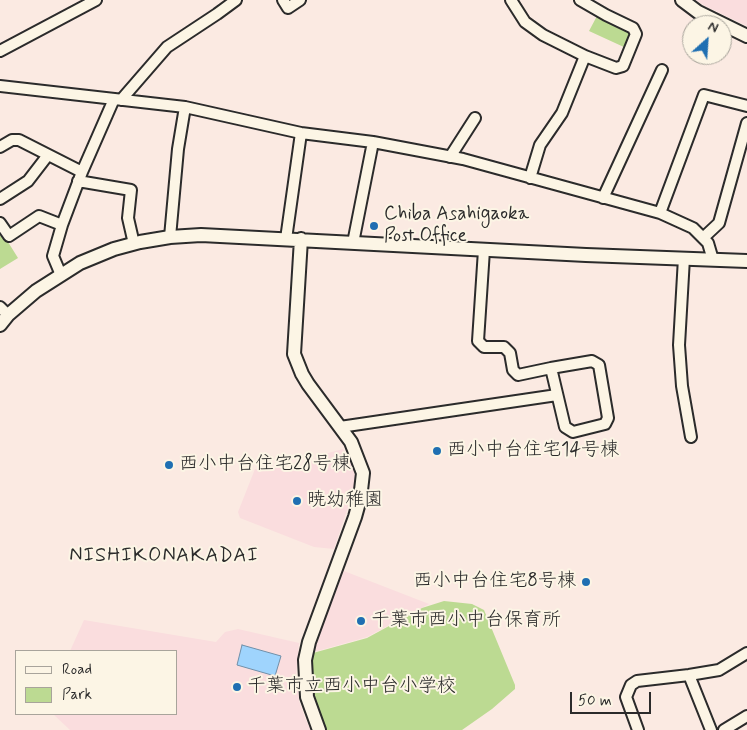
<!DOCTYPE html>
<html>
<head>
<meta charset="utf-8">
<style>
  body { margin:0 }
  #map { position:relative; width:747px; height:730px; overflow:hidden; background:#fbeae2; font-family:Mynerve,sans-serif }
  canvas { display:block }
  .legend { position:absolute; left:15px; top:650px; width:162px; height:65px; box-sizing:border-box; background:#fcf5e5; border:1px solid #a8a49b; margin:0; padding:6px 9px; list-style:none; font-size:15px; color:#2b2b2b }
  .legend li { display:flex; align-items:center; gap:10px; height:25px }
  .legend b { width:25px; border:1px solid #a8a49b }
  .north { position:absolute; left:682px; top:15px; width:50px; height:50px; box-sizing:border-box; background:#fcf5e5; border:1px solid #a8a49b; border-radius:50%; rotate:26deg; font-size:14px; font-weight:700; line-height:20px; text-align:center; color:#2b2b2b }
  .north::after { content:''; display:block; margin:auto; width:18px; height:22px; background:#1f6fb2; clip-path:polygon(50% 0,100% 100%,50% 72%,0 100%) }
  .scale { position:absolute; left:570px; top:692px; width:81px; height:22px; box-sizing:border-box; border:2px solid #2b2b2b; border-top:0; padding-left:6px; font-size:15px; line-height:18px; white-space:nowrap; color:#2b2b2b; -webkit-text-stroke:4px #fcf5e5; paint-order:stroke }
</style>
</head>
<body>
<div id="map">
<canvas width="747" height="730"></canvas>
<ul class="legend">
<li><b style="height:6px;background:#fcf5e5"></b>Road</li>
<li><b style="height:14px;background:#bcda92"></b>Park</li>
</ul>
<div class="north">N</div>
<div class="scale">50 m</div>
</div>
<script>
const c = document.querySelector('canvas').getContext('2d');
c.lineJoin = 'round';
function fill(path, color) {
  c.fillStyle = color;
  c.fill(path, 'evenodd');
}
function shape(rows) {
  const path = new Path2D();
  for (const r of rows) {
    path.moveTo(r[0], r[1]);
    for (let i = 2; i < r.length; i += 2) path.lineTo(r[i], r[i + 1]);
  }
  return path;
}
function strokePath(path, color, width, dash) {
  c.strokeStyle = color;
  c.lineWidth = width;
  c.lineCap = dash ? 'butt' : 'round';
  c.setLineDash(dash || []);
  c.stroke(path);
}
function label(font, color, halo, rows, align = 'center') {
  c.font = font + ' Mynerve,"Klee One",sans-serif';
  c.lineWidth = 4;
  c.setLineDash([]);
  c.textBaseline = 'middle';
  c.strokeStyle = halo;
  c.fillStyle = color;
  for (const [text, x, y, turn = 0] of rows) {
    c.save();
    c.translate(x, y);
    c.rotate((+turn || 0) * Math.PI / 180);
    c.textAlign = isNaN(turn) ? turn : align;
    if (halo) c.strokeText(text, 0, 0);
    c.fillText(text, 0, 0);
    c.restore();
  }
}
fill(shape([
  [696,0,747,0,747,26,705,6],
  [343,449,353,468,355,476,354,489,334,549,314,547,240,518,238,512,255,469,303,467,321,455],
  [344,571,429,604,367,637,314,652,317,638],
  [84,620,216,642,225,632,238,629,299,643,296,674,299,701,305,718,311,730,70,730,53,714,176,714,176,651,70,651]
]), '#faddde');
fill(shape([
  [597,16,630,31,631,36,626,48,589,31],
  [3,234,18,258,0,269,0,236],
  [444,601,472,604,484,610,515,685,515,689,492,709,462,730,327,730,322,721,314,698,311,676,313,653,367,638,422,608]
]), '#bcda92');
const water = shape([
  [242,645,281,656,275,676,237,665,242,645]
]);
fill(water, '#9fd4fd');
strokePath(water, '#7190a9', 1);
const minor = shape([
  [283,0,288,8,300,0],
  [511,0,525,22,543,35,585,56,616,68,623,66,636,34,633,28,606,15,580,0],
  [0,51,96,0],
  [0,86,185,107,301,133,373,142,463,159,660,213,693,228,708,243,713,260],
  [121,100,167,47,217,14,236,0],
  [0,147,12,140,19,140,82,172],
  [450,157,475,118],
  [530,178,540,145,562,113,585,56],
  [78,181,131,190,128,218,134,244],
  [603,198,662,70],
  [0,199,28,181,48,155],
  [660,213,704,95,747,106],
  [0,223,9,236,39,216,62,225],
  [170,237,178,149,185,107],
  [703,238,719,223,747,123],
  [286,239,301,133],
  [353,243,373,142],
  [484,250,478,341,484,347,504,347,510,353,513,370,518,375,551,368,592,361,599,365,608,418,605,424,573,432,565,427,551,368],
  [684,258,679,345,682,386,691,437],
  [61,275,53,256,62,225,82,172,114,99],
  [0,307,8,315],
  [340,427,557,395],
  [689,675,711,730],
  [638,730,626,697,631,685,637,681,689,675,719,670,747,653],
  [724,730,747,716]
]);
const tertiary = shape([
  [682,0,698,12,747,36],
  [301,239,294,354,302,374,308,384,351,442,363,473,360,499,355,517,309,642,305,660,307,697,319,730],
  [0,325,8,315,36,291,80,263,114,249,140,242,170,237,201,235,586,255,747,261]
]);
strokePath(minor, '#2b2b2b', 14);
strokePath(tertiary, '#2b2b2b', 16);
strokePath(minor, '#fcf5e5', 10);
strokePath(tertiary, '#fcf5e5', 12);
for (const [x, y, r, color] of [
  [374,226,5,"#1f6fb2"],
  [437,451,5,"#1f6fb2"],
  [169,465,5,"#1f6fb2"],
  [297,501,5,"#1f6fb2"],
  [586,582,5,"#1f6fb2"],
  [361,621,5,"#1f6fb2"],
  [237,687,5,"#1f6fb2"]
]) {
  const dot = new Path2D();
  dot.arc(x, y, r, 0, 2 * Math.PI);
  c.fillStyle = color;
  c.fill(dot);
  strokePath(dot, '#fcf5e5', 2);
}
label('19px', '#2b2b2b', '#fcf5e5', [
  ["Chiba Asahigaoka",384,215],
  ["Post Office",384,237],
  ["西小中台住宅14号棟",447,451],
  ["西小中台住宅28号棟",179,465],
  ["暁幼稚園",307,501],
  ["西小中台住宅8号棟",576,582,"right"],
  ["千葉市西小中台保育所",371,621],
  ["千葉市立西小中台小学校",247,687]
], 'left');
c.letterSpacing = '1px';
label('20px', '#2b2b2b', '#fcf5e5', [
  ["NISHIKONAKADAI",164,557]
]);
c.letterSpacing = '0px';
</script>
</body>
</html>
